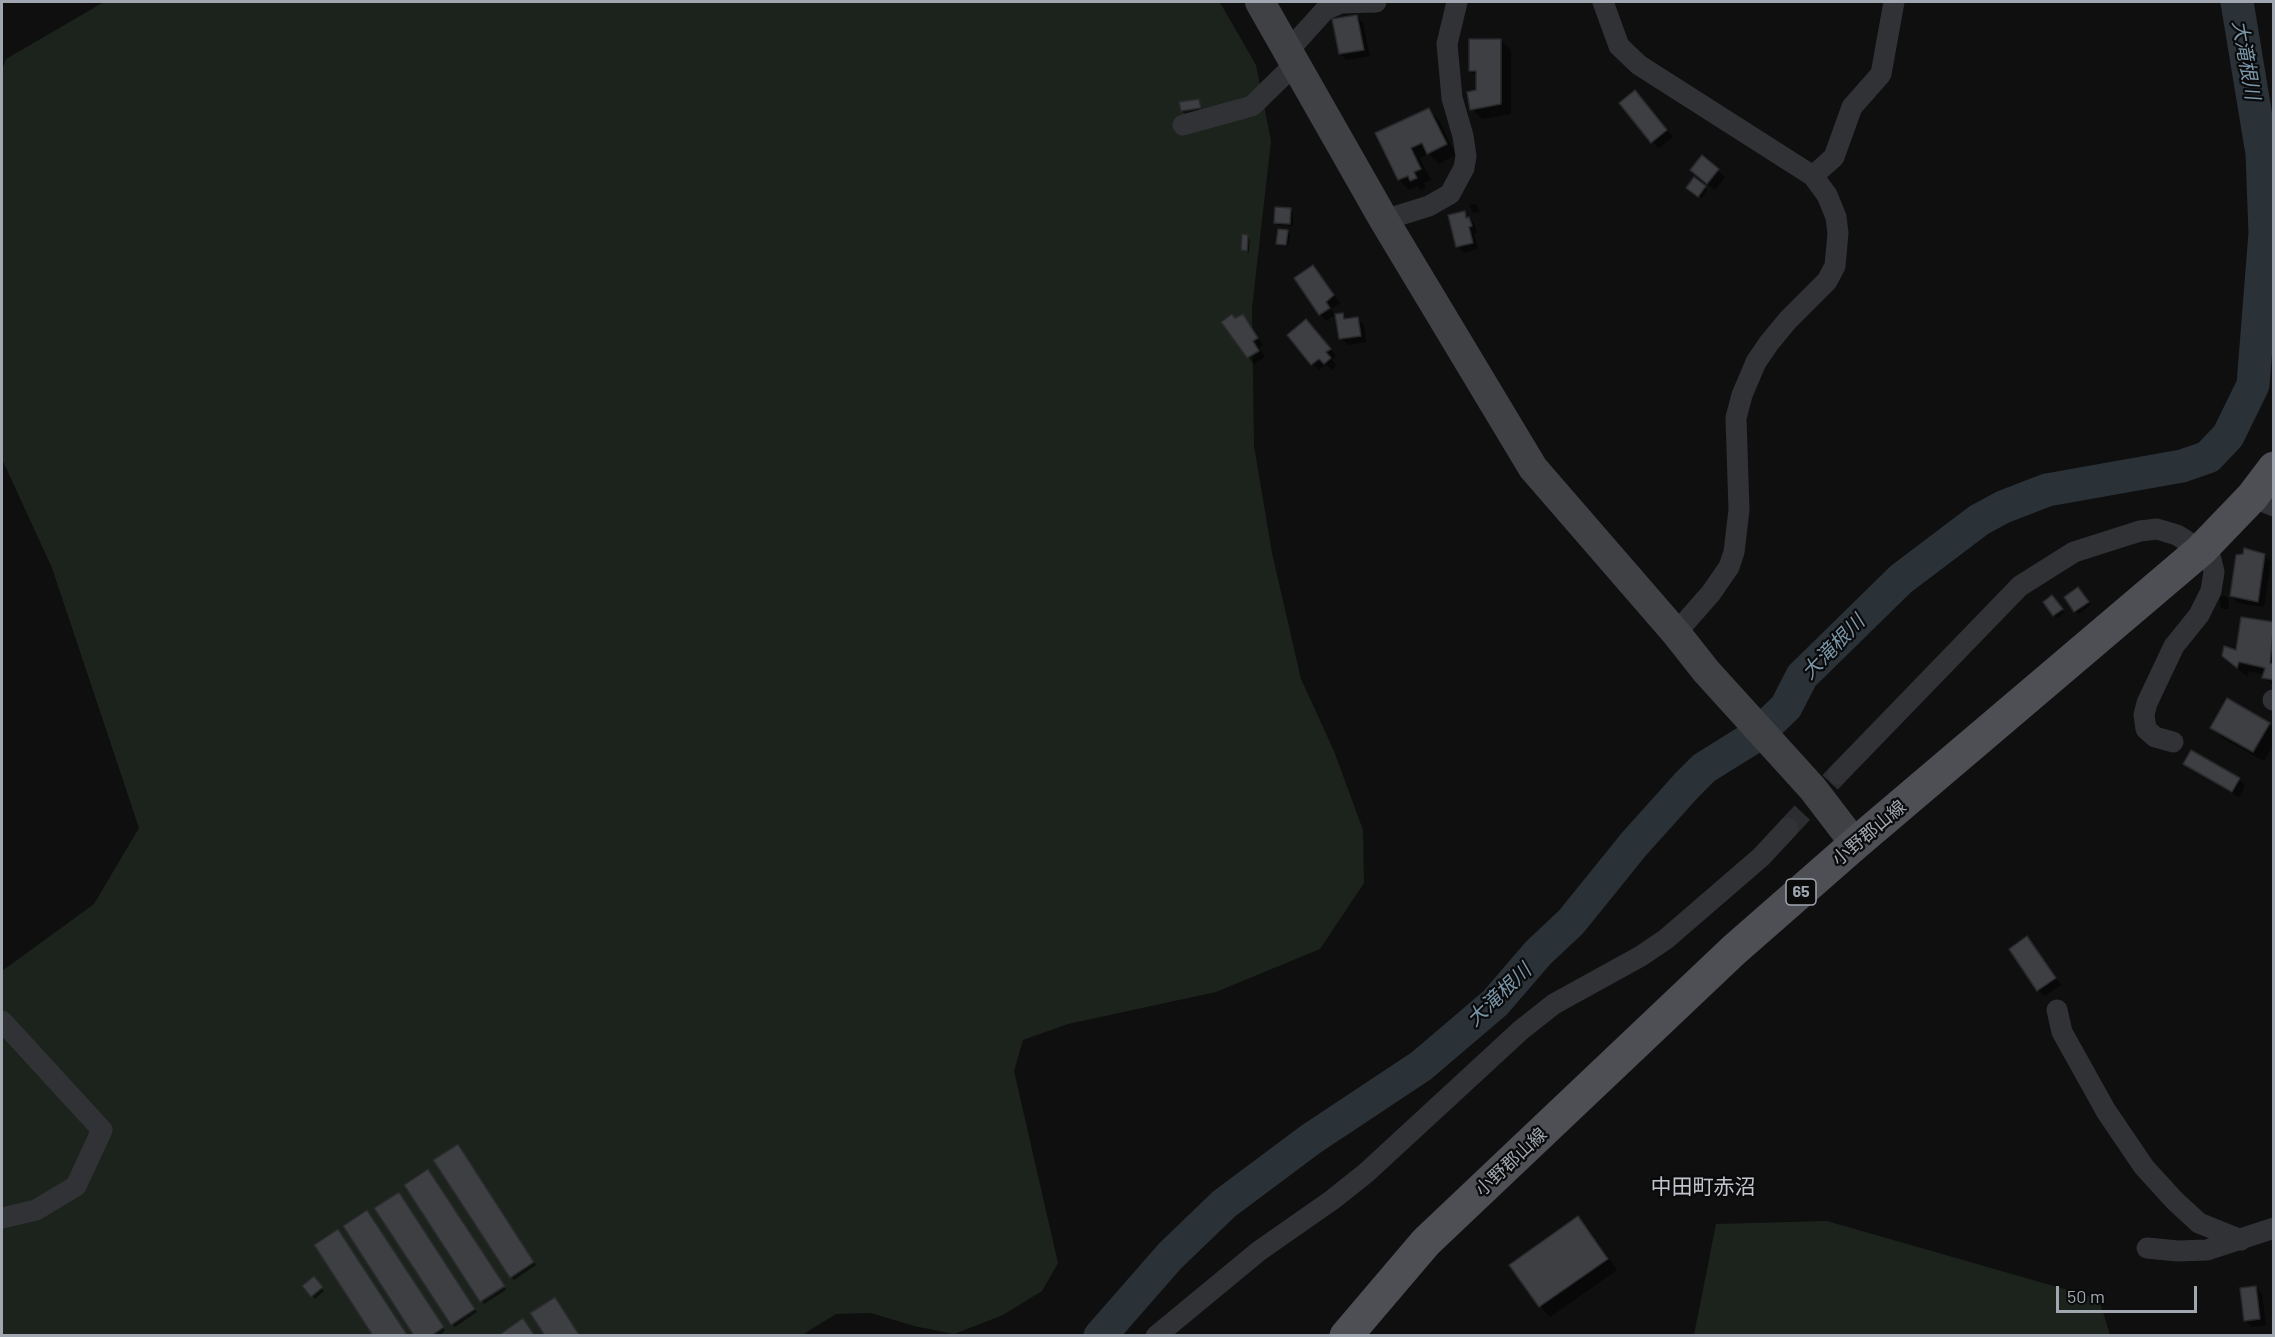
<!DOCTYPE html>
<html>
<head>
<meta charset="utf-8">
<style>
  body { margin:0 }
  #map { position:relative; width:2275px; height:1337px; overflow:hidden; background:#0f0f10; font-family:Barlow,sans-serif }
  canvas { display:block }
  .frame { position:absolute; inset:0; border:3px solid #a1a7b0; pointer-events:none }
  .scale { position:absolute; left:2056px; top:1286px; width:141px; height:27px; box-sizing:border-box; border:3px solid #a1a7b0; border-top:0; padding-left:8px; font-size:18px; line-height:21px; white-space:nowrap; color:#a1a7b0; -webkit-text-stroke:4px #0a0a0b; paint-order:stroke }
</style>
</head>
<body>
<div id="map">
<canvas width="2275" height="1337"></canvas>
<div class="frame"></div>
<div class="scale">50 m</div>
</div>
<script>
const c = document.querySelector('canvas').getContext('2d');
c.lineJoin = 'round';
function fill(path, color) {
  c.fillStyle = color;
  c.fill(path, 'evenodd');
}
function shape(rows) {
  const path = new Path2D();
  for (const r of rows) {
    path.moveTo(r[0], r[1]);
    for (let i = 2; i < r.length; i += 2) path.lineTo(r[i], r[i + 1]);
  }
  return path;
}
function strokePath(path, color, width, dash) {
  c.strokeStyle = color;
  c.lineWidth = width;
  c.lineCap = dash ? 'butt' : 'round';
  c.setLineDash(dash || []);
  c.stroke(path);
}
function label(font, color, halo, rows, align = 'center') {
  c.font = font + ' Barlow,"Noto Sans JP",sans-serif';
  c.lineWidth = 4.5;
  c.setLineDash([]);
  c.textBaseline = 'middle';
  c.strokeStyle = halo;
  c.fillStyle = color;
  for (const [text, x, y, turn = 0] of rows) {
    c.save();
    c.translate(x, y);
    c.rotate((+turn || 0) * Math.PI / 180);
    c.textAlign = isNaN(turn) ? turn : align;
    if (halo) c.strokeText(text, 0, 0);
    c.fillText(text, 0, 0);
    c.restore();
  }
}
fill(shape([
  [104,2,1219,2,1222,6,1256,65,1271,141,1252,308,1254,446,1272,553,1301,679,1334,751,1363,830,1364,883,1320,949,1216,992,1068,1024,1023,1040,1014,1071,1058,1263,1042,1291,1003,1315,954,1334,914,1326,871,1313,836,1314,805,1333,804,1336,2,1336,2,971,94,904,139,828,52,568,2,459,2,70,6,59],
  [1827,1221,2099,1299,2110,1335,1694,1335,1716,1224]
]), '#1c231c');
fill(shape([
  [1356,16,1363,23,1370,56,1347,60,1340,54],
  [1500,40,1511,50,1511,114,1482,119,1472,109,1477,91,1477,77,1470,70],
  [1641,98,1673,137,1659,148,1652,142],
  [1199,100,1203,111,1185,114,1182,111],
  [1429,110,1439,120,1456,155,1439,164,1429,154,1420,158,1431,180,1424,183,1426,188,1421,190,1417,186,1409,190,1399,180,1377,134],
  [1702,158,1725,177,1715,190,1698,177],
  [1705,187,1707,190,1702,198,1691,190],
  [1476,204,1480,212,1473,213,1469,205],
  [1291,210,1293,213,1293,226,1278,225,1276,222],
  [1464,213,1475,225,1477,233,1474,233,1478,249,1464,253,1458,246],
  [1288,232,1290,235,1288,247,1281,246,1278,243],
  [1247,236,1250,239,1249,253,1242,249],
  [1313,267,1340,303,1331,309,1335,315,1326,321,1320,314],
  [1342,314,1347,320,1357,318,1364,325,1366,342,1348,345,1341,338],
  [1243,315,1249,322,1263,345,1259,348,1265,357,1254,364,1248,357,1235,320],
  [1313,327,1336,356,1332,360,1336,365,1332,370,1326,364,1319,370,1313,364],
  [2264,555,2271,562,2264,607,2238,603,2231,596,2245,556],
  [2081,591,2091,605,2078,614,2066,597],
  [2220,596,2226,596,2229,599,2229,609,2223,609,2220,606],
  [2055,600,2064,613,2057,618,2054,615],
  [2274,624,2274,686,2264,677,2265,675,2249,671,2247,677,2224,656,2237,652],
  [2269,724,2274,728,2274,744,2264,761,2222,738,2212,727],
  [2185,764,2239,779,2245,786,2239,797,2191,770],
  [2027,938,2061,985,2045,996,2038,990],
  [461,1149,536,1265,514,1280,511,1277],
  [428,1170,506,1290,484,1304,406,1185],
  [401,1196,477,1312,455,1327,452,1324],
  [367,1211,445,1331,438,1336,415,1336],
  [1577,1218,1588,1228,1617,1270,1550,1317,1540,1306,1511,1265],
  [314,1278,324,1291,315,1299,304,1286],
  [2255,1287,2262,1294,2266,1325,2252,1327,2245,1320]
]), '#0007');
strokePath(shape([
  [1100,1336,1170,1256,1224,1204,1311,1139,1421,1066,1495,1003,1538,953,1571,922,1634,844,1687,785,1704,768,1757,735,1786,707,1802,676,1901,579,1979,520,2003,507,2047,490,2182,466,2208,457,2228,436,2253,385,2265,233,2262,153,2237,2]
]), '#2a3238', 33);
const building = shape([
  [1357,15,1364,50,1339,54,1332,19,1357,15],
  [1469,39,1501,39,1501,104,1470,110,1467,92,1476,90,1476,71,1469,71,1469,39],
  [1635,90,1667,130,1651,143,1619,103,1635,90],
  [1199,99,1201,108,1181,111,1179,102,1199,99],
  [1429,108,1447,144,1427,154,1422,143,1411,148,1421,169,1414,172,1417,178,1410,181,1408,176,1398,180,1375,133,1429,108],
  [1702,155,1719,169,1707,184,1690,170,1702,155],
  [1694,177,1706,186,1698,197,1686,188,1694,177],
  [1275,207,1291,208,1290,224,1274,223,1275,207],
  [1465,211,1466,218,1469,217,1472,226,1469,227,1473,243,1456,247,1448,215,1465,211],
  [1278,229,1288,230,1286,245,1276,244,1278,229],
  [1242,234,1248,235,1247,251,1241,250,1242,234],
  [1313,265,1334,295,1326,302,1330,308,1319,315,1294,278,1313,265],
  [1343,313,1344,319,1358,317,1361,336,1339,339,1335,314,1343,313],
  [1232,314,1235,318,1243,314,1258,338,1253,341,1259,351,1247,358,1221,322,1232,314],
  [1306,319,1331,349,1326,352,1331,358,1324,364,1319,359,1311,365,1287,335,1306,319],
  [2244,548,2265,554,2258,602,2230,596,2236,555,2243,554,2244,548],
  [2078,587,2089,602,2074,612,2064,597,2078,587],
  [2052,595,2063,609,2053,616,2043,602,2052,595],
  [2241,617,2274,622,2270,663,2274,664,2274,680,2262,678,2265,668,2239,662,2237,668,2222,656,2224,646,2236,650,2241,617],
  [2227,698,2270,723,2253,752,2210,728,2227,698],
  [2191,750,2240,778,2232,792,2183,764,2191,750],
  [2027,936,2056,978,2037,991,2009,949,2027,936],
  [458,1144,534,1262,510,1278,433,1160,458,1144],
  [428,1169,505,1286,480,1302,404,1185,428,1169],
  [399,1192,475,1309,451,1325,374,1208,399,1192],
  [367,1210,444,1327,431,1336,414,1336,343,1226,367,1210],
  [1578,1216,1608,1259,1539,1307,1509,1265,1578,1216],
  [338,1229,408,1336,373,1336,314,1245,338,1229],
  [314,1276,323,1287,311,1297,302,1286,314,1276],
  [2256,1286,2260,1319,2244,1321,2240,1288,2256,1286],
  [555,1297,580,1336,545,1336,530,1313,555,1297],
  [523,1318,535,1336,499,1336,499,1335,523,1318]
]);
fill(building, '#3e3f43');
strokePath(building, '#292a2c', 1.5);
strokePath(shape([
  [1788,828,1838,774]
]), '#2c2d30', 21, [21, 10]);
strokePath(shape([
  [1603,2,1619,46,1639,65,1813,176,1827,195,1836,217,1838,233,1835,266,1827,281,1788,320,1769,343,1756,362,1742,395,1736,418,1739,510,1734,552,1729,567,1711,593,1676,633],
  [1288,51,1325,10,1341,3,1376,2],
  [1183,125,1252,106,1295,64],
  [1813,176,1834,157,1852,107,1881,74,1894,2],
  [1384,220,1429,206,1450,194,1464,168,1466,156,1463,136,1452,98,1447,44,1457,2],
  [2252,497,2274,506],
  [2273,700,2274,700],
  [1838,774,2020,586,2074,552,2140,531,2157,529,2177,535,2201,550,2211,559,2214,572,2211,591,2199,615,2174,646,2147,703,2144,715,2146,729,2155,737,2173,742],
  [2057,1010,2062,1032,2106,1111,2144,1167,2175,1201,2199,1223,2241,1240],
  [2,1021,102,1130,76,1186,36,1210,2,1218],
  [2147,1248,2178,1251,2207,1250,2274,1228],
  [1156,1336,1259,1251,1332,1200,1366,1173,1521,1030,1554,1004,1641,956,1666,939,1761,857,1788,828]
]), '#313235', 21);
strokePath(shape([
  [1260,2,1384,220,1533,468,1676,633,1706,671,1813,789,1855,844]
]), '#3f4145', 30);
strokePath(shape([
  [1346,1336,1426,1242,1734,950,1855,844,2201,550,2252,497,2274,468]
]), '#4d4f54', 33);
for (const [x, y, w] of [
  [1801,892,30]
]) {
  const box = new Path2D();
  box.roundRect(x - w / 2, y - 13, w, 26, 4.5);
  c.fillStyle = '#0a0a0b';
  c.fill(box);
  strokePath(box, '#a1a7b0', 1.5);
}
label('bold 16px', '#a1a7b0', null, [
  ["65",1801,892]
]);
label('18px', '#a1a7b0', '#0a0a0b', [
  ["小野郡山線",1869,833,-40],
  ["小野郡山線",1511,1162,-43]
]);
label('italic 20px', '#7a96a9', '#0a0a0b', [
  ["大滝根川",2246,60,80],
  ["大滝根川",1833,647,-46],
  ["大滝根川",1499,995,-44]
]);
label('21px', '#c2c5cd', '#0a0a0b', [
  ["中田町赤沼",1703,1187]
]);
</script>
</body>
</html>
